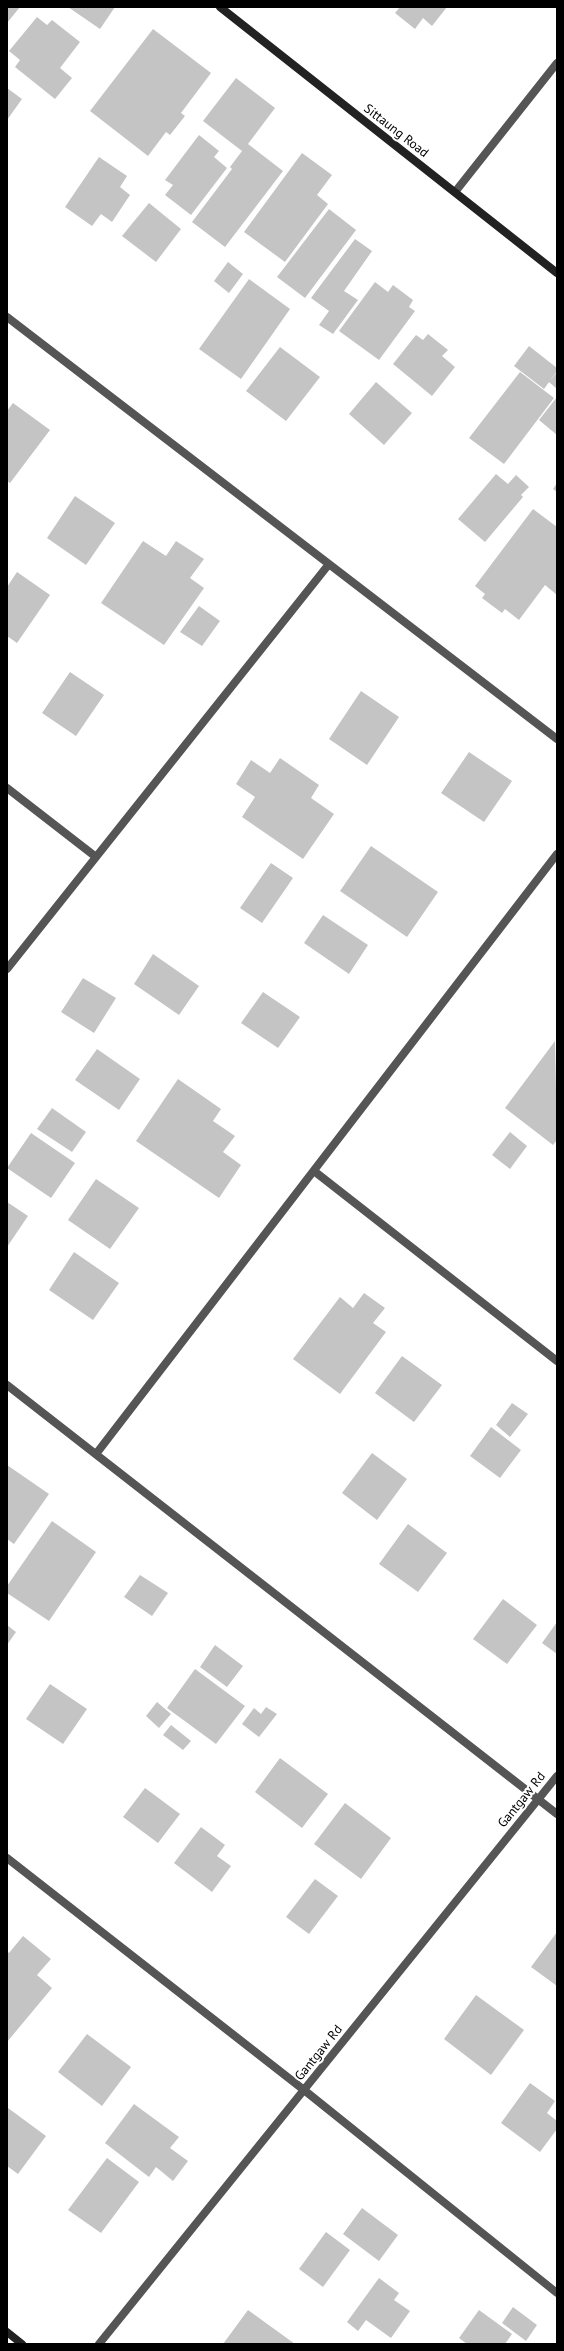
<!DOCTYPE html>
<html>
<head>
<meta charset="utf-8">
<style>
  body { margin:0 }
  #map { position:relative; width:564px; height:2351px; overflow:hidden; background:#fff; font-family:"PT Sans",sans-serif }
  canvas { display:block }
  .frame { position:absolute; inset:0; border:8px solid #000; pointer-events:none }
</style>
</head>
<body>
<div id="map">
<canvas width="564" height="2351"></canvas>
<div class="frame"></div>
</div>
<script>
const c = document.querySelector('canvas').getContext('2d');
c.lineJoin = 'round';
function fill(path, color) {
  c.fillStyle = color;
  c.fill(path, 'evenodd');
}
function shape(rows) {
  const path = new Path2D();
  for (const r of rows) {
    path.moveTo(r[0], r[1]);
    for (let i = 2; i < r.length; i += 2) path.lineTo(r[i], r[i + 1]);
  }
  return path;
}
function strokePath(path, color, width, dash) {
  c.strokeStyle = color;
  c.lineWidth = width;
  c.lineCap = dash ? 'butt' : 'round';
  c.setLineDash(dash || []);
  c.stroke(path);
}
function label(font, color, halo, rows, align = 'center') {
  c.font = font + ' "PT Sans",sans-serif';
  c.lineWidth = 4;
  c.setLineDash([]);
  c.textBaseline = 'middle';
  c.strokeStyle = halo;
  c.fillStyle = color;
  for (const [text, x, y, turn = 0] of rows) {
    c.save();
    c.translate(x, y);
    c.rotate((+turn || 0) * Math.PI / 180);
    c.textAlign = isNaN(turn) ? turn : align;
    if (halo) c.strokeText(text, 0, 0);
    c.fillText(text, 0, 0);
    c.restore();
  }
}
fill(shape([
  [7,7,20,7,7,23],
  [68,7,115,7,100,29],
  [400,7,447,7,432,26,423,18,415,29,395,13],
  [37,17,47,25,52,20,80,42,60,68,72,78,55,99,15,67,20,60,9,51],
  [153,29,211,73,181,113,185,116,170,135,166,132,148,156,90,111],
  [236,78,275,108,248,144,283,171,225,247,192,222,232,169,230,167,242,151,203,121],
  [7,88,22,99,7,120],
  [199,135,219,151,214,157,227,168,191,215,165,195,173,185,165,180],
  [302,153,332,175,317,195,328,204,285,262,244,232],
  [99,157,127,176,120,187,130,195,112,222,101,214,92,226,65,207],
  [149,203,181,229,156,262,122,236],
  [329,209,356,230,305,298,277,277],
  [355,239,372,251,344,291,358,300,333,334,319,325,329,311,311,298],
  [228,262,243,274,229,293,214,281],
  [249,279,290,309,241,379,199,349],
  [375,282,388,292,393,285,413,300,409,307,415,311,379,360,339,331],
  [428,334,448,350,442,356,455,367,432,396,393,364,416,335,423,340],
  [529,346,557,368,557,371,544,389,514,366],
  [280,347,320,377,286,421,246,391],
  [520,372,554,398,504,464,469,438],
  [557,372,557,389,549,382],
  [376,382,412,413,384,445,349,414],
  [557,397,557,435,539,420],
  [13,403,50,430,10,483,7,481,7,411],
  [496,474,508,484,516,475,529,487,521,495,523,497,485,542,458,519],
  [557,483,557,492,553,489],
  [75,496,115,523,86,565,47,538],
  [533,509,557,527,557,595,545,585,519,620,505,609,502,613,482,598,485,594,475,586],
  [143,541,166,556,176,541,204,559,190,578,204,588,164,645,101,603],
  [17,572,50,595,17,643,7,636,7,587],
  [199,606,220,621,202,646,180,632],
  [70,672,104,695,76,736,42,713],
  [361,691,399,717,367,765,329,739],
  [469,752,512,781,484,822,441,793],
  [280,758,319,785,311,798,334,814,303,859,242,817,255,797,236,784,251,760,270,773],
  [371,846,438,892,407,937,340,891],
  [271,863,293,878,262,923,240,908],
  [323,915,368,945,349,974,304,943],
  [153,954,199,986,179,1015,134,984],
  [83,978,116,998,94,1033,61,1012],
  [263,992,300,1017,278,1048,241,1023],
  [555,1041,557,1140,553,1145,505,1108],
  [97,1049,140,1079,119,1110,75,1080],
  [178,1079,221,1109,213,1121,235,1136,223,1152,241,1165,219,1198,136,1141],
  [52,1108,86,1132,72,1152,37,1129],
  [510,1132,527,1146,510,1169,492,1155],
  [31,1133,75,1163,51,1198,7,1168],
  [96,1179,139,1208,110,1249,68,1220],
  [7,1202,28,1216,7,1247],
  [74,1252,119,1283,93,1320,49,1290],
  [364,1293,385,1308,373,1323,386,1332,340,1394,293,1359,340,1297,353,1308],
  [402,1356,442,1385,414,1422,375,1393],
  [512,1403,528,1414,510,1437,496,1425],
  [491,1427,521,1450,500,1478,470,1456],
  [372,1453,407,1479,377,1520,342,1493],
  [7,1465,49,1494,14,1544,7,1539],
  [52,1521,96,1552,49,1621,7,1593,7,1586],
  [408,1524,447,1553,418,1592,379,1564],
  [140,1575,168,1593,152,1616,124,1597],
  [503,1599,537,1625,507,1664,473,1639],
  [557,1622,557,1654,542,1643],
  [7,1625,16,1632,7,1645],
  [215,1645,243,1666,227,1687,200,1667],
  [195,1669,245,1706,216,1744,167,1708],
  [50,1684,87,1709,63,1744,26,1719],
  [157,1702,171,1714,159,1728,146,1716],
  [266,1707,277,1714,259,1737,242,1724,254,1708,261,1714],
  [171,1725,191,1741,183,1750,163,1735],
  [280,1758,328,1794,302,1828,255,1792],
  [145,1788,180,1814,158,1843,123,1817],
  [345,1803,391,1838,361,1879,314,1844],
  [201,1827,225,1845,217,1856,231,1866,212,1892,174,1863],
  [315,1879,338,1896,309,1934,286,1917],
  [557,1932,557,1986,531,1967],
  [23,1936,51,1959,37,1975,52,1988,7,2042,7,1951,9,1953],
  [476,1995,524,2030,491,2075,444,2039],
  [87,2034,131,2067,102,2106,58,2072],
  [530,2083,555,2101,547,2113,557,2121,557,2129,540,2152,501,2123],
  [134,2104,179,2137,170,2148,188,2161,173,2181,156,2167,149,2177,105,2143],
  [8,2108,46,2136,18,2174,7,2166],
  [107,2158,139,2182,101,2233,68,2210],
  [362,2208,398,2235,379,2261,343,2234],
  [326,2232,350,2250,323,2287,299,2269],
  [379,2278,399,2293,394,2300,410,2311,391,2338,366,2320,358,2331,347,2322],
  [513,2307,537,2325,526,2341,502,2323],
  [248,2310,295,2344,223,2344],
  [479,2310,512,2334,505,2344,467,2344,459,2338]
]), '#c4c4c4');
strokePath(shape([
  [455,192,557,63],
  [7,317,557,739],
  [7,788,96,857],
  [7,969,329,564],
  [314,1171,557,1361],
  [7,1385,557,1814],
  [96,1454,557,854],
  [7,1858,304,2090,557,2293],
  [99,2344,557,1776]
]), '#555', 8);
strokePath(shape([
  [220,7,557,273],
  [7,2332,22,2344]
]), '#222', 8);
label('13px', '#000', '#fff', [
  ["Sittaung Road",396,131,38],
  ["Gantgaw Rd",522,1800,-51],
  ["Gantgaw Rd",319,2053,-51]
]);
</script>
</body>
</html>
